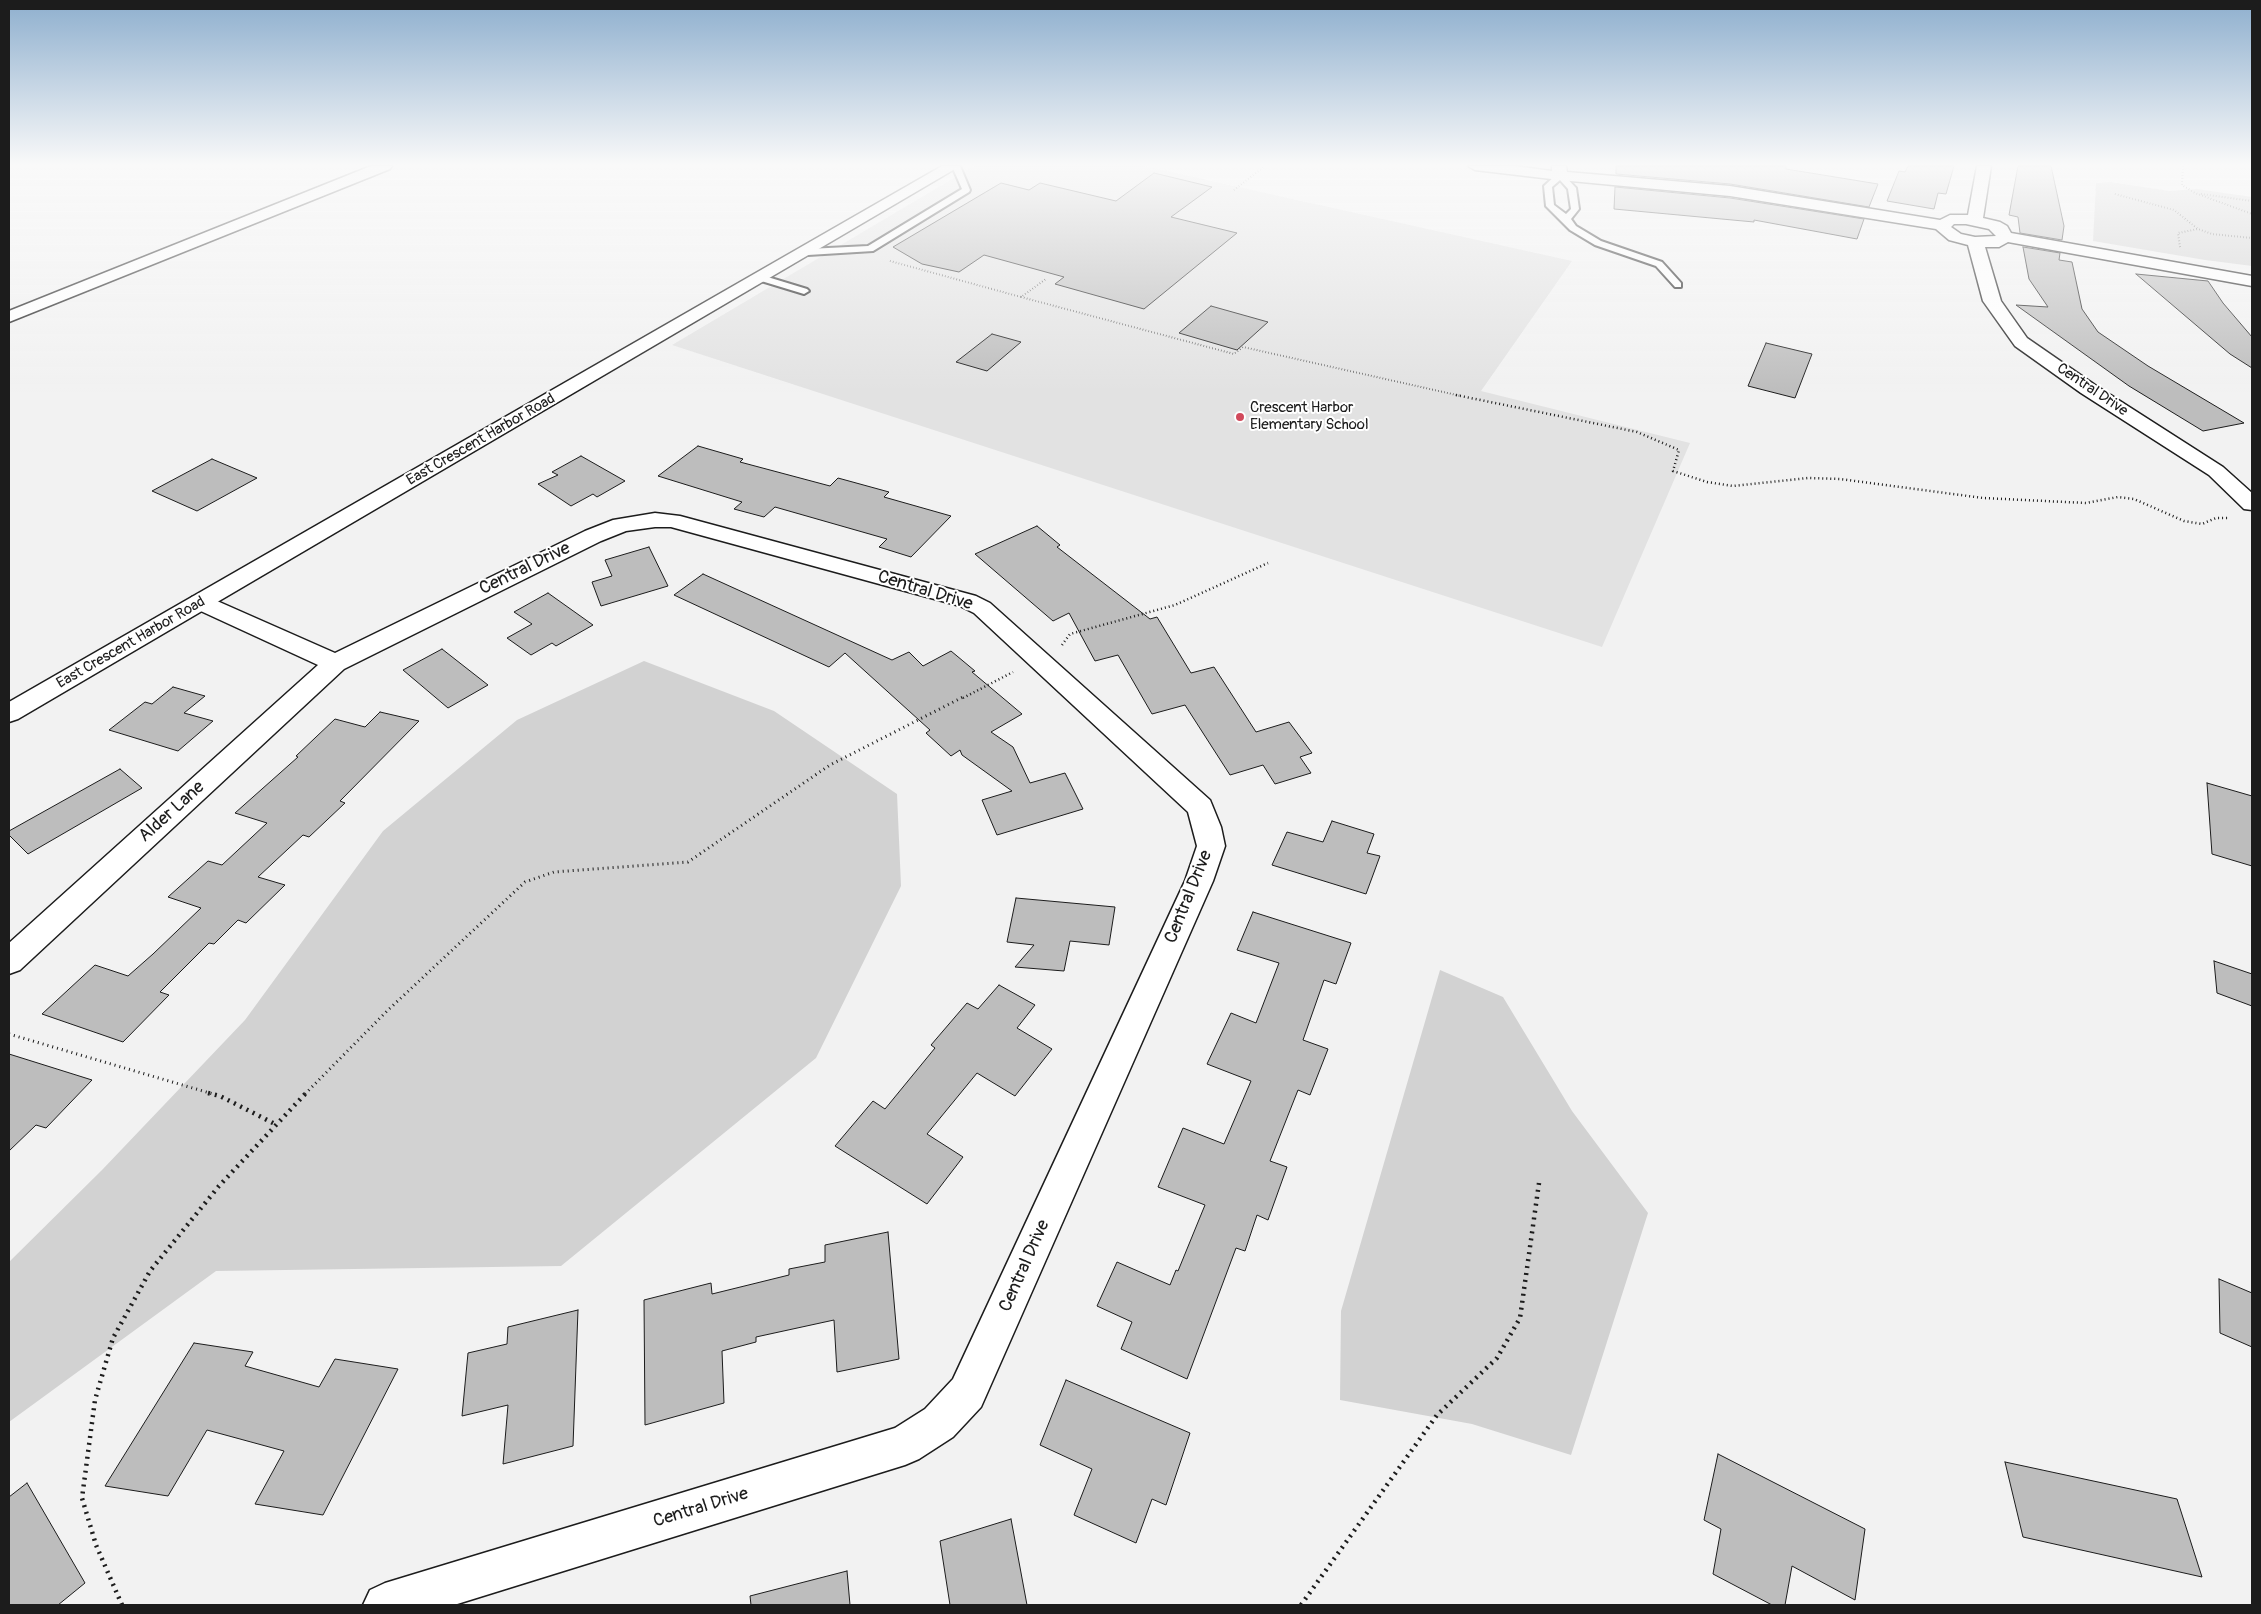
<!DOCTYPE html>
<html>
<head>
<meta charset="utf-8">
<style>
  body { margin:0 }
  #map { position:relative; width:2261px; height:1614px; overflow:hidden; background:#f2f2f2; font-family:Pangolin,sans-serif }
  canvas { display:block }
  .frame { position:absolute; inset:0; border:10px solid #1c1c1c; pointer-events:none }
</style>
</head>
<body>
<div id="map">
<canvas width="2261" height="1614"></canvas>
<div class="frame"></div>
</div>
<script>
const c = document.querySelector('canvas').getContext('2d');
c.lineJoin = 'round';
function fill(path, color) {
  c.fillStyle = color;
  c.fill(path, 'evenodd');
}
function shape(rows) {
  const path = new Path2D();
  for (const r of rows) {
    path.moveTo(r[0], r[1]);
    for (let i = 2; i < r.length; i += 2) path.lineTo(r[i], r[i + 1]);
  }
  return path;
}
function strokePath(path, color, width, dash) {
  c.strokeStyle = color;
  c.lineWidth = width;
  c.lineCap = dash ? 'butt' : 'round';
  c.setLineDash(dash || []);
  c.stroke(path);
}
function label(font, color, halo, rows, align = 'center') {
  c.font = font + ' Pangolin,sans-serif';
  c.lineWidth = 4;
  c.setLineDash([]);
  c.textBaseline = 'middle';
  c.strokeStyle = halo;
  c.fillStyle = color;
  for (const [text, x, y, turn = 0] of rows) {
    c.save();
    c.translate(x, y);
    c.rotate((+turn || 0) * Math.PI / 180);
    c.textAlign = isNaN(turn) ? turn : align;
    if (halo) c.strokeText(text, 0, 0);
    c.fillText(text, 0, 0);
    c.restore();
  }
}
fill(shape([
  [974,166,1144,166,1572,261,1481,391,1690,443,1602,647,672,345]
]), '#e2e2e2');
fill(shape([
  [2111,182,2169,191,2197,189,2252,197,2252,266,2205,260,2093,241,2096,183],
  [644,661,774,711,897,794,901,886,816,1058,561,1266,216,1271,9,1422,9,1262,102,1170,245,1020,383,831,517,720],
  [1440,970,1503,997,1572,1111,1648,1213,1571,1455,1472,1424,1340,1400,1341,1311]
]), '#d2d2d2');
const building = shape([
  [1616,166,1786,166,1786,169,1878,184,1869,207,1730,184,1616,174,1616,166],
  [1908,166,1954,166,1946,194,1938,193,1934,209,1887,201,1899,171,1905,172,1908,166],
  [2018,166,2051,166,2064,226,2062,240,2020,233,2018,217,2009,215,2018,166],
  [1154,173,1212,187,1171,217,1237,233,1144,309,1055,284,1064,277,984,255,959,272,922,264,893,247,1001,183,1029,190,1040,183,1116,201,1154,173],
  [1615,187,1730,198,1864,219,1857,239,1754,220,1754,222,1614,209,1615,187],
  [2023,247,2060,253,2059,260,2072,262,2082,309,2098,332,2148,366,2244,423,2203,431,2129,386,2016,305,2048,307,2029,279,2023,247],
  [2136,274,2208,281,2223,303,2252,337,2252,368,2230,354,2136,274],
  [1211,306,1268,322,1237,350,1179,333,1211,306],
  [992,334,1021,342,987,371,956,362,992,334],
  [1766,343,1812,354,1795,398,1748,386,1766,343],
  [698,446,743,459,740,462,830,486,838,478,889,492,884,497,951,516,911,557,879,547,887,539,775,507,764,517,734,509,742,502,658,476,698,446],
  [581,456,625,481,597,497,593,494,571,506,538,484,558,475,552,472,581,456],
  [212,459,257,478,197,511,152,491,212,459],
  [1037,526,1060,545,1057,547,1150,619,1157,617,1191,673,1214,667,1256,732,1289,722,1312,753,1300,757,1311,773,1275,784,1263,765,1230,775,1185,705,1152,714,1118,655,1095,661,1069,613,1053,621,975,554,1037,526],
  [649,547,668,586,601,606,592,582,612,576,605,560,649,547],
  [703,574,892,660,909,652,923,666,951,651,975,671,972,672,1022,714,991,732,1013,747,1030,783,1065,773,1083,809,997,835,982,800,1012,791,962,755,960,750,951,756,926,733,930,730,845,653,829,667,674,595,703,574],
  [548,593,593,625,556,646,552,643,531,655,507,638,532,624,514,612,548,593],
  [442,649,488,685,448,708,403,670,442,649],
  [173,687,205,696,184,713,213,721,178,751,109,730,145,702,152,704,173,687],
  [380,712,419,721,340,801,345,803,309,837,303,835,258,877,285,885,246,923,238,920,214,944,209,943,160,992,169,995,123,1042,42,1014,95,965,128,976,153,954,201,908,168,897,208,861,222,865,267,823,235,813,298,757,296,756,335,719,365,727,380,712],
  [120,769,142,788,28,854,9,835,9,831,120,769],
  [2207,783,2252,796,2252,866,2212,854,2207,783],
  [1332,821,1374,834,1367,853,1380,856,1366,894,1272,865,1287,832,1323,842,1332,821],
  [1016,898,1115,907,1109,945,1070,941,1064,971,1015,967,1034,945,1007,942,1016,898],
  [1253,912,1351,943,1336,984,1324,980,1303,1040,1328,1049,1310,1095,1298,1090,1270,1161,1287,1167,1268,1220,1257,1215,1245,1251,1236,1248,1187,1379,1121,1349,1132,1322,1097,1306,1117,1262,1170,1285,1176,1270,1178,1271,1205,1205,1158,1187,1183,1128,1224,1144,1251,1081,1207,1064,1231,1013,1256,1023,1279,963,1237,950,1253,912],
  [2214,961,2252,974,2252,1006,2217,993,2214,961],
  [999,985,1035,1005,1017,1028,1052,1049,1015,1096,977,1073,927,1134,963,1157,927,1204,835,1146,873,1101,885,1109,935,1048,931,1045,967,1003,978,1009,999,985],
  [9,1054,92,1080,46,1128,36,1125,9,1151,9,1054],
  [888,1232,899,1359,837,1372,834,1320,756,1337,756,1342,722,1351,724,1403,645,1425,644,1300,711,1283,712,1294,789,1275,789,1269,825,1262,825,1245,888,1232],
  [2219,1279,2252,1293,2252,1347,2220,1333,2219,1279],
  [578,1310,573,1446,503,1464,508,1405,462,1416,468,1353,507,1344,508,1327,578,1310],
  [194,1343,253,1352,245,1366,319,1387,335,1359,398,1369,323,1515,255,1504,284,1451,207,1430,168,1496,105,1486,194,1343],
  [1066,1380,1190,1433,1166,1505,1152,1499,1136,1543,1074,1515,1092,1469,1040,1445,1066,1380],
  [1718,1454,1865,1529,1855,1600,1792,1566,1785,1605,1772,1605,1713,1574,1721,1529,1704,1520,1718,1454],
  [2005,1462,2177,1499,2202,1577,2023,1537,2005,1462],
  [27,1483,85,1583,58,1605,9,1605,9,1497,27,1483],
  [1011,1519,1027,1605,950,1605,940,1541,1011,1519],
  [847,1571,850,1605,751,1605,750,1596,847,1571]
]);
fill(building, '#bdbdbd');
strokePath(building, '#1c1c1c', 1);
const lane = shape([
  [952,166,960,166,970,190,969,192,873,251,808,255,804,252,808,249,868,246,962,189,952,166],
  [1557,174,1563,174,1576,188,1579,209,1571,219,1576,226,1601,241,1662,262,1681,283,1681,287,1675,287,1656,266,1595,245,1570,230,1546,206,1544,186,1557,174],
  [1560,180,1568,189,1571,209,1566,214,1554,205,1552,187,1560,180],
  [761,275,807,289,809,291,804,294,758,280,756,278,761,275]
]);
const street = shape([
  [371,166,392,166,390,169,9,322,9,311,371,166],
  [1468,166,1515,166,1552,171,1552,166,1566,166,1567,172,1730,186,1940,220,1950,215,1968,215,1977,166,1991,166,1983,218,2000,222,2007,226,2011,233,2252,276,2252,286,2008,242,1999,247,1985,247,2001,301,2027,338,2095,385,2223,467,2252,493,2252,510,2244,509,2209,475,2081,393,2015,346,1983,301,1968,245,1949,240,1936,229,1730,196,1560,180,1475,170,1468,166],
  [1954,224,1966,224,1989,229,1996,236,1975,237,1961,234,1951,227,1954,224],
  [655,513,680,516,976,596,990,603,1210,800,1221,827,1225,846,1213,881,981,1407,953,1437,919,1459,905,1465,454,1605,363,1605,370,1590,385,1583,895,1428,925,1409,953,1379,1185,881,1197,846,1188,812,974,613,960,606,671,527,655,527,626,531,601,541,344,669,20,970,9,974,9,943,318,665,192,607,188,602,192,597,200,595,208,597,335,653,585,531,613,520,655,513]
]);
const secondary = shape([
  [942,166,960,166,18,719,9,722,9,702,942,166]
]);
strokePath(lane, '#1c1c1c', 4);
strokePath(street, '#1c1c1c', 3);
strokePath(secondary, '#1c1c1c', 3);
strokePath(shape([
  [2183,166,2182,185,2195,193,2252,214],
  [1234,190,1265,166],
  [2115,194,2174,210,2198,229,2212,234,2252,238],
  [2201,194,2252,201],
  [2180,247,2178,233,2198,229],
  [890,261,1021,297,1046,279],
  [1021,297,1234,354,1243,347,1461,396]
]), '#1c1c1c', 2, [0.5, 2.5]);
strokePath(shape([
  [1456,395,1637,432,1679,450,1673,471,1707,482,1733,486,1808,478,1840,479,1983,498,2086,503,2118,497,2134,499,2184,521,2202,524,2216,518,2229,518],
  [1062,645,1070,634,1175,605,1268,563],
  [963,698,1013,672]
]), '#1c1c1c', 2.5, [1, 3]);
strokePath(shape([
  [9,1034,213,1094],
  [305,1094,387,1011,525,882,554,872,688,862,830,765,965,696]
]), '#1c1c1c', 3, [1, 4]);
strokePath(shape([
  [208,1093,220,1096,275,1124],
  [122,1605,96,1545,82,1498,95,1400,113,1338,150,1271,219,1186,306,1093],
  [1301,1605,1437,1415,1497,1358,1520,1318,1539,1183]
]), '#1c1c1c', 4.5, [2, 5]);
fill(lane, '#fff');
fill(street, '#fff');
fill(secondary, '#fff');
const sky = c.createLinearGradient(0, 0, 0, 392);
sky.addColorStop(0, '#8eafce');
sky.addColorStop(0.42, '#f9f9f9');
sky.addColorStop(1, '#f9f9f900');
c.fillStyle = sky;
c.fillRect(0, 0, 2261, 392);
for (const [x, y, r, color] of [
  [1240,417,5,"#d1495b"]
]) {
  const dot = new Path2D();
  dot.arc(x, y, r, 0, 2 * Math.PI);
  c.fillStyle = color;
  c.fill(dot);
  strokePath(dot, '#fff', 2);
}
label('15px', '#1c1c1c', '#fff', [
  ["Central Drive",2092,390,34],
  ["East Crescent Harbor Road",481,440,-30],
  ["East Crescent Harbor Road",131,643,-30]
]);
label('15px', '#1c1c1c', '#fff', [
  ["Crescent Harbor",1250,408],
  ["Elementary School",1250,425]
], 'left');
label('18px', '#1c1c1c', '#fff', [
  ["Central Drive",525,569,-26],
  ["Central Drive",925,591,17],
  ["Alder Lane",172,812,-42],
  ["Central Drive",1189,897,-68],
  ["Central Drive",1025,1266,-66],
  ["Central Drive",701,1508,-17]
]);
</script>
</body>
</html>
